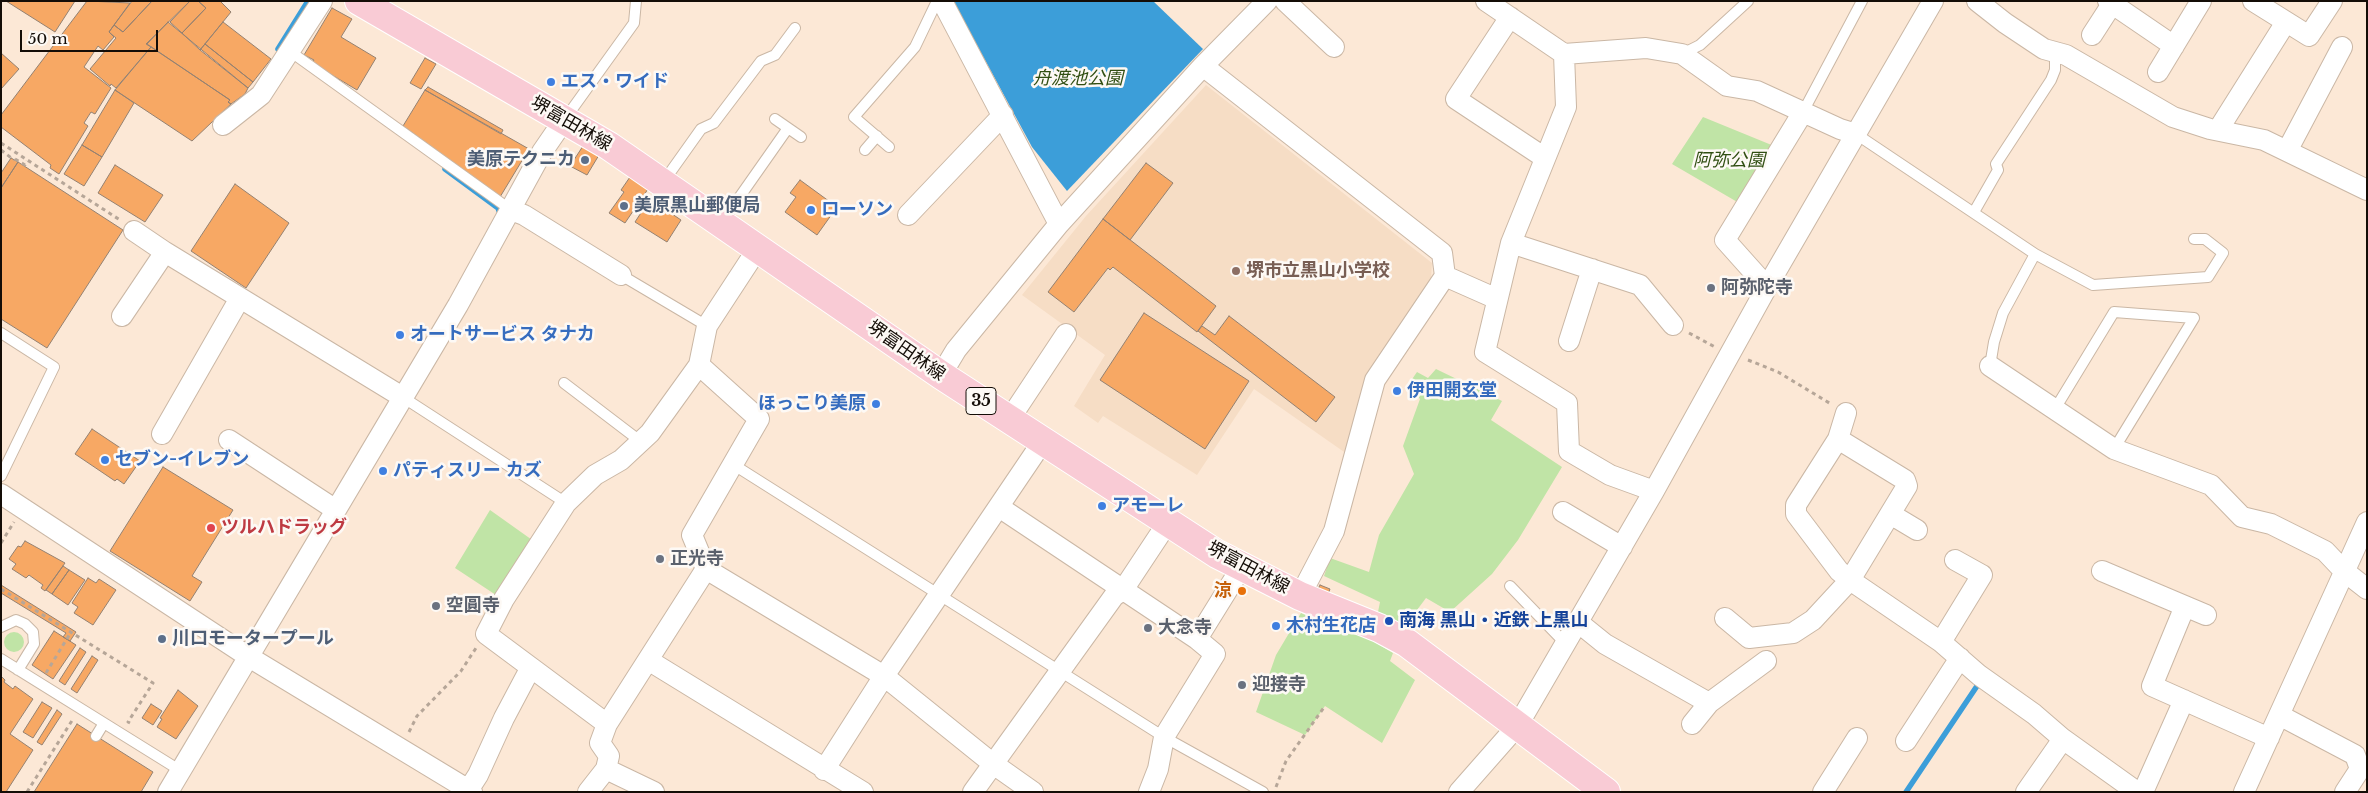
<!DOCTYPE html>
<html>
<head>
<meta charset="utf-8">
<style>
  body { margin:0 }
  #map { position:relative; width:2368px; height:793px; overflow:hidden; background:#fce8d6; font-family:"Libre Baskerville",serif }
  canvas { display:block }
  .frame { position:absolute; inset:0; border:2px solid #140d07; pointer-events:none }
  .scale { position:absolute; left:20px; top:30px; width:138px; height:22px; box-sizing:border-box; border:2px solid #140d07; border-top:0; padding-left:6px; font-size:15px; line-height:18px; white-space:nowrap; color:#140d07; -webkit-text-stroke:4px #fdf9f5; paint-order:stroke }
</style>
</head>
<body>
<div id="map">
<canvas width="2368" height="793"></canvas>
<div class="frame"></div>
<div class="scale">50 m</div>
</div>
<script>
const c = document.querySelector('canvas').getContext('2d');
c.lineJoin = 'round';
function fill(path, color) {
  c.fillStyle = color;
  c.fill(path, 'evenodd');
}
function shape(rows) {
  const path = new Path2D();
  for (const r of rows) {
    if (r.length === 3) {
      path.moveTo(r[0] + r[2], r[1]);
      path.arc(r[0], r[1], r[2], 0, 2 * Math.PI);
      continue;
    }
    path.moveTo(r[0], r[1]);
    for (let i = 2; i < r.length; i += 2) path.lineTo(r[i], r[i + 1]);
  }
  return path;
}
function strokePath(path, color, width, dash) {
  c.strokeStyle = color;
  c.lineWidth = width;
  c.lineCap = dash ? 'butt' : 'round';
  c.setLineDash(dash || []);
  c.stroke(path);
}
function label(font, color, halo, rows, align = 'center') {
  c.font = font + ' "Libre Baskerville","Noto Sans JP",serif';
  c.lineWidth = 5;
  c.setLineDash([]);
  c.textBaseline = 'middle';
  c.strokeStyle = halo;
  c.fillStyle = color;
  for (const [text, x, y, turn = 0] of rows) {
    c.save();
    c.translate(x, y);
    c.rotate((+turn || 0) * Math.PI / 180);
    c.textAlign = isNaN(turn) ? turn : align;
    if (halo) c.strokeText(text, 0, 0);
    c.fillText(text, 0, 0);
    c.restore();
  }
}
fill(shape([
  [1206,85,1432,263,1431,280,1347,454,1254,389,1197,475,1103,416,1098,423,1074,406,1105,355,1022,295,1086,216]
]), '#f6ddc5');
fill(shape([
  [1703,117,1774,146,1739,203,1672,164],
  [1436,369,1502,401,1491,420,1562,467,1518,540,1492,574,1450,612,1426,598,1405,626,1378,612,1380,602,1324,576,1330,558,1369,572,1379,535,1414,474,1403,446,1420,399,1408,385,1417,372,1428,378],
  [490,510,535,542,499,597,455,568],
  [1301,613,1327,625,1359,633,1393,653,1390,661,1415,680,1382,743,1325,706,1305,735,1256,712,1276,655],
  [14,642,10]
]), '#c0e4a6');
fill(shape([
  [953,1,1153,1,1203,49,1067,191,1032,147]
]), '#3c9ed9');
strokePath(shape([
  [278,49,308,1],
  [445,169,498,208,500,214,498,217],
  [1906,792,1977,686]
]), '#3c9ed9', 5.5);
const building = shape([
  [6,1,75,1,55,32,6,1],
  [87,1,130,3,109,32,114,37,103,50,98,46,84,67,111,88,95,114,91,112,84,123,88,126,59,174,50,168,51,165,1,127,1,115,87,1],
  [132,1,152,1,123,32,114,25,132,1],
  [152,1,190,1,146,44,151,47,116,88,111,84,110,86,90,69,116,38,109,32,114,25,123,32,152,1],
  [190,1,198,1,206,8,182,33,170,22,190,1],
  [198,1,220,1,231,12,200,50,182,33,206,8,198,1],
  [332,8,352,19,341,37,376,58,357,90,312,63,314,60,304,55,332,8],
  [168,22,248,88,245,94,231,104,228,102,230,100,147,44,168,22],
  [223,22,271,59,253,82,205,44,223,22],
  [205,44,253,82,248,88,200,50,205,44],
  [151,47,230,100,228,102,231,104,192,141,115,90,151,47],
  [1,53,19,69,1,89,1,53],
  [425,58,436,64,421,89,410,83,425,58],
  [428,87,503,130,501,134,425,90,428,87],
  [115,90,134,103,102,157,82,145,115,90],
  [425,90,529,149,500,197,403,126,425,90],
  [82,145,102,157,84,186,64,174,82,145],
  [583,146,599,155,587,175,570,166,583,146],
  [11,158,18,162,1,188,1,173,11,158],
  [18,162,123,230,47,348,1,319,1,188,18,162],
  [1146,163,1173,183,1130,240,1103,219,1146,163],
  [115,165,163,195,145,222,98,193,115,165],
  [630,177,648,189,625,223,609,213,624,192,621,190,630,177],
  [800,180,837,207,817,235,785,212,796,197,790,193,800,180],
  [235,184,289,223,246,288,191,251,235,184],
  [650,199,681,220,667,242,635,222,650,199],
  [1103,219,1216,306,1197,332,1113,267,1110,270,1108,268,1074,312,1048,292,1103,219],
  [1144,313,1249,381,1205,449,1100,380,1144,313],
  [1229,316,1335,397,1316,422,1198,331,1202,326,1215,335,1229,316],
  [92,429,140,461,124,484,117,479,115,481,75,454,92,429],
  [163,467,233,510,192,576,202,582,190,601,110,551,163,467],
  [25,541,65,563,45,591,41,588,43,585,29,575,26,578,12,569,16,564,9,559,18,546,21,547,25,541],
  [63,566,69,570,52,594,46,590,63,566],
  [69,570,85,580,68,605,52,594,69,570],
  [88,578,96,583,99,579,116,590,93,625,74,613,78,607,72,603,88,578],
  [1,585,76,632,70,641,63,637,66,633,1,593,1,585],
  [1320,585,1330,589,1328,594,1317,591,1320,585],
  [54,631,76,645,53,679,32,665,54,631],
  [80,648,86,652,65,685,59,681,80,648],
  [92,656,98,660,77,693,71,689,92,656],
  [1,676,5,680,4,682,13,689,15,686,33,699,10,734,33,750,6,792,1,792,1,676],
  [178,690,198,706,176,739,157,727,162,719,160,718,178,690],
  [42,702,52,708,33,738,23,732,42,702],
  [151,704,162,711,153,725,142,718,151,704],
  [57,710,62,714,42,745,37,742,57,710],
  [77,724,153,772,141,792,34,792,77,724]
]);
fill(building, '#f7a864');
strokePath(building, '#948171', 1);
const lane = shape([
  [291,52,511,210],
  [1682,54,1700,45,1748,1],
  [1803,112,1862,1],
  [565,119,634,23,636,1],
  [775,119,801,137],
  [1856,134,2035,254,2003,313,1994,342,1990,366],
  [889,147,854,117,915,47,937,1],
  [865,150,877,136],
  [664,181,701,129,714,123,761,61,775,55,795,28],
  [1974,212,1998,170,1996,164,2051,80,2055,70,2055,59,2050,51],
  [722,222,788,128],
  [2035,254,2093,285,2208,277,2223,253,2205,239,2194,239],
  [621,275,707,326],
  [1,333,54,367,1,476],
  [564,383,640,441],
  [404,398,566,503],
  [2055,409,2114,312,2194,318,2114,449],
  [734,465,1164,737,1263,792],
  [1510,586,1566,644],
  [1,627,16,620,25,624,33,632,34,644,18,670],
  [1,659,181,771],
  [96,736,104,723]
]);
const street = shape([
  [942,1,1059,224],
  [1285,1,1334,47],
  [1486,1,1564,54,1646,48,1682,54,1727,86,1757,91,1840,129,1856,134],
  [1977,1,2005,23,2044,49,2066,55,2173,117,2210,129,2264,140,2367,190],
  [2108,1,2174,46],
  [2253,1,2309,36,2332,1],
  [1510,17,1456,99,1545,158],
  [2092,35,2112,4],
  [1564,54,1566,107,1511,243,1485,352,1567,403,1569,451,1610,475,1654,491],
  [1203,66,1442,253,1445,276,1497,299],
  [2158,72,2201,1],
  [223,125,261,95,322,1],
  [2218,130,2286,22],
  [2287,151,2342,47],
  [511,210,524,215,621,275],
  [908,215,1003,115],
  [134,231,165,252,404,398],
  [1511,243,1640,285,1673,325],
  [758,248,707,326,699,365,759,419,692,535,706,569,884,676,992,763,1033,792],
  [1767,287,1725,240,1803,112],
  [122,316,165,252],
  [1569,341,1592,269],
  [1990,366,2114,449,2211,485,2242,517,2271,524,2325,551,2344,571,2367,589],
  [941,375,956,350,1059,224,1203,66,1267,1],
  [1846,413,1838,439,1796,505,1796,514,1839,571,1850,580,1941,642,1979,675,2034,714,2063,739,2137,792],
  [1009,420,1066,334],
  [162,434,240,298],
  [229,440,336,510],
  [1,494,249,657,472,792],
  [999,507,1197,639,1215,654,1164,737,1158,769,1149,792],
  [1563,512,1622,547],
  [1892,515,1917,530],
  [2102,571,2206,615],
  [1300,596,1334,531,1375,380,1445,276],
  [2185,606,2152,686,2269,738],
  [1725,618,1749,638,1793,633,1813,620,1850,580,1907,486,1905,480,1838,439],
  [1579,623,1605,644,1709,703],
  [1197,639,1241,568],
  [1941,642,1982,575,1955,560],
  [648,660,863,792],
  [2279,715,2355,755,2360,769,2345,792],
  [607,724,486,634,504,599,566,503,595,475,621,460,650,433,699,365],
  [1692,724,1709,703,1766,661],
  [1906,741,1960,658],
  [606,769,654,792],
  [824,770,884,676,1043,441],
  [469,789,478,775,504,718,530,669],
  [168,792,458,305,542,152,564,120],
  [588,792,606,769,609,756,600,743,607,724,706,569],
  [973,792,1114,596,1123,590,1168,522],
  [1459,792,1518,725,1654,491,1767,287,1933,1],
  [1823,792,1857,738],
  [2026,792,2063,739],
  [2143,792,2184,700],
  [2244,792,2367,522]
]);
const primary = shape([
  [359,1,609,146,941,375,1217,554,1300,596,1379,628,1407,643,1606,792]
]);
strokePath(lane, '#cab7a5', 12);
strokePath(street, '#cab7a5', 22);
strokePath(primary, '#fff', 30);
strokePath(shape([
  [1,143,120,220],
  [1,150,14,160],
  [15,159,25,165,27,161],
  [1689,333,1715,347],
  [1748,360,1778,372,1831,404],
  [1,543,14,522],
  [1,589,153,683,128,722,130,723],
  [46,673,71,632],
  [409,732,417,716,461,671,476,648],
  [1276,787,1286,761,1325,706],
  [27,792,73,719]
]), '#b6a698', 3, [4, 4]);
strokePath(lane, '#fff', 10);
strokePath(street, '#fff', 20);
strokePath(primary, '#f9cbd5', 28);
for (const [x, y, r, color] of [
  [551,82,5,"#3f7fe0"],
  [585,160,5,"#5c6f8a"],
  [624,206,5,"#5c6f8a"],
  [811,210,5,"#3f7fe0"],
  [1236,271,5,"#8d6e63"],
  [1711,288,5,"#6b7280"],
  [400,335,5,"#3f7fe0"],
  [1397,391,5,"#3f7fe0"],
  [876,404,5,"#3f7fe0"],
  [105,460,5,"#3f7fe0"],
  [383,471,5,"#3f7fe0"],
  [1102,506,5,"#3f7fe0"],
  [211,528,5,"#e0444e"],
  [660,559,5,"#6b7280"],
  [1242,591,5,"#e8710a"],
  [436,606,5,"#6b7280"],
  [1389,621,5,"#1a4fb4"],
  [1276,626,5,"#3f7fe0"],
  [1148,628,5,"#6b7280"],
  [162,639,5,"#5c6f8a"],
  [1242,685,5,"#6b7280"]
]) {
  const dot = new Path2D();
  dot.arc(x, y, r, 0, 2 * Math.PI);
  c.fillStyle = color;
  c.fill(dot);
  strokePath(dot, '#fdf9f5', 2);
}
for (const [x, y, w] of [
  [981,401,30]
]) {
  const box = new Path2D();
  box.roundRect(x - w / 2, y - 13.5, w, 27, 4);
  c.fillStyle = '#fdf9f5';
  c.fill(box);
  strokePath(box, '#140d07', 1);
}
label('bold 16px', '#140d07', null, [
  ["35",981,401]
]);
label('italic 18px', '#314f13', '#fdf9f5', [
  ["舟渡池公園",1078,79],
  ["阿弥公園",1729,161]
]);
label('bold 18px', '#366cbe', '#fdf9f5', [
  ["エス・ワイド",561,82],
  ["ローソン",821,210],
  ["オートサービス タナカ",410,335],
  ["伊田開玄堂",1407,391],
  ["ほっこり美原",866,404,"right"],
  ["セブン-イレブン",115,460],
  ["パティスリー カズ",393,471],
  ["アモーレ",1112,506],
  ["木村生花店",1286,626]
], 'left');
label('18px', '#140d07', '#fdf9f5', [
  ["堺富田林線",571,124,30],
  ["堺富田林線",906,351,35],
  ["堺富田林線",1248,568,28]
]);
label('bold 18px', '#4e5e75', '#fdf9f5', [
  ["美原テクニカ",575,160,"right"],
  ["美原黒山郵便局",634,206],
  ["川口モータープール",172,639]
], 'left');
label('bold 18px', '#785e54', '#fdf9f5', [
  ["堺市立黒山小学校",1246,271]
], 'left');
label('bold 18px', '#5b616d', '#fdf9f5', [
  ["阿弥陀寺",1721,288],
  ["正光寺",670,559],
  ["空圓寺",446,606],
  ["大念寺",1158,628],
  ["迎接寺",1252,685]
], 'left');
label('bold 18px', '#be3a42', '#fdf9f5', [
  ["ツルハドラッグ",221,528]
], 'left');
label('bold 18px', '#c56008', '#fdf9f5', [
  ["涼",1232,591]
], 'right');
label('bold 18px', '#164399', '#fdf9f5', [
  ["南海 黒山・近鉄 上黒山",1399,621]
], 'left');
</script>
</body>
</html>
